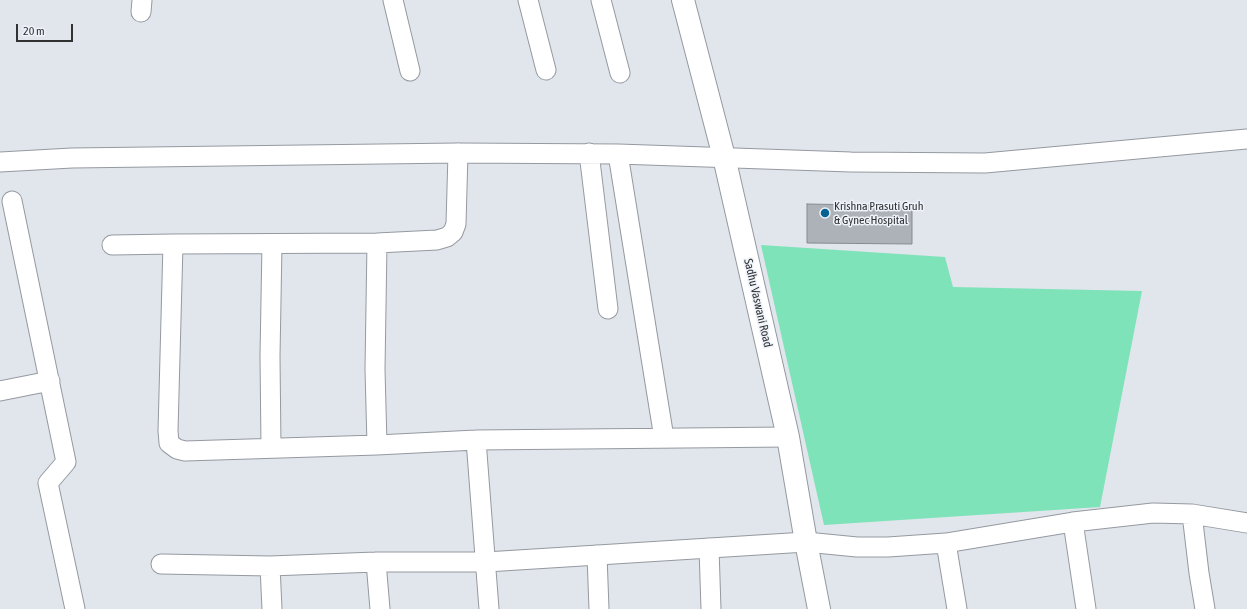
<!DOCTYPE html>
<html>
<head>
<meta charset="utf-8">
<style>
  body { margin:0 }
  #map { position:relative; width:1247px; height:609px; overflow:hidden; background:#e1e5ec; font-family:"Asap Condensed",sans-serif }
  canvas { display:block }
  .scale { position:absolute; left:16px; top:24px; width:57px; height:18px; box-sizing:border-box; border:2px solid #303234; border-top:0; padding-left:5px; font-size:12px; line-height:14px; white-space:nowrap; color:#303234; -webkit-text-stroke:3px #eef2f9; paint-order:stroke }
</style>
</head>
<body>
<div id="map">
<canvas width="1247" height="609"></canvas>
<div class="scale">20 m</div>
</div>
<script>
const c = document.querySelector('canvas').getContext('2d');
c.lineJoin = 'round';
function fill(path, color) {
  c.fillStyle = color;
  c.fill(path, 'evenodd');
}
function shape(rows) {
  const path = new Path2D();
  for (const r of rows) {
    path.moveTo(r[0], r[1]);
    for (let i = 2; i < r.length; i += 2) path.lineTo(r[i], r[i + 1]);
  }
  return path;
}
function strokePath(path, color, width, dash) {
  c.strokeStyle = color;
  c.lineWidth = width;
  c.lineCap = dash ? 'butt' : 'round';
  c.setLineDash(dash || []);
  c.stroke(path);
}
function label(font, color, halo, rows, align = 'center') {
  c.font = font + ' "Asap Condensed",sans-serif';
  c.lineWidth = 3;
  c.setLineDash([]);
  c.textBaseline = 'middle';
  c.strokeStyle = halo;
  c.fillStyle = color;
  for (const [text, x, y, turn = 0] of rows) {
    c.save();
    c.translate(x, y);
    c.rotate((+turn || 0) * Math.PI / 180);
    c.textAlign = isNaN(turn) ? turn : align;
    if (halo) c.strokeText(text, 0, 0);
    c.fillText(text, 0, 0);
    c.restore();
  }
}
fill(shape([
  [761,245,945,257,953,287,1142,291,1100,507,824,525]
]), '#7ee3b9');
const building = shape([
  [807,204,912,206,912,244,807,243,807,204]
]);
fill(building, '#adb1b8');
strokePath(building, '#878b91', 1);
const street = shape([
  [393,0,410,71],
  [528,0,546,70],
  [601,0,620,73],
  [141,12,142,0],
  [589,153,608,309],
  [618,154,664,438],
  [0,162,72,158,458,153,618,154,851,162,985,163,1247,139],
  [12,201,66,462,48,483,75,609],
  [173,244,168,431,169,443,177,449,185,451,377,445,476,440,788,437],
  [112,245,173,244,377,243,437,240,447,237,453,232,456,224,458,153],
  [0,391,50,381],
  [476,440,489,609],
  [377,445,375,369,377,243],
  [271,448,270,356,272,244],
  [1192,514,1199,573,1205,609],
  [1073,522,1086,609],
  [946,543,957,609],
  [709,548,711,609],
  [597,555,599,609],
  [376,562,380,609],
  [161,564,270,566,376,562,486,562,806,542,857,547,888,547,946,543,1073,522,1153,513,1192,514,1247,523],
  [270,566,272,609]
]);
const secondary = shape([
  [683,0,724,157,788,437,806,542,819,609]
]);
strokePath(street, '#9599a0', 21);
strokePath(secondary, '#9599a0', 24);
strokePath(street, '#fff', 19);
strokePath(secondary, '#fff', 22);
for (const [x, y, r, color] of [
  [825,213,5,"#066292"]
]) {
  const dot = new Path2D();
  dot.arc(x, y, r, 0, 2 * Math.PI);
  c.fillStyle = color;
  c.fill(dot);
  strokePath(dot, '#eef2f9', 1.5);
}
label('12px', '#303234', '#eef2f9', [
  ["Krishna Prasuti Gruh",834,206],
  ["& Gynec Hospital",834,220]
], 'left');
label('12px', '#303234', '#eef2f9', [
  ["Sadhu Vaswani Road",758,303,77]
]);
</script>
</body>
</html>
